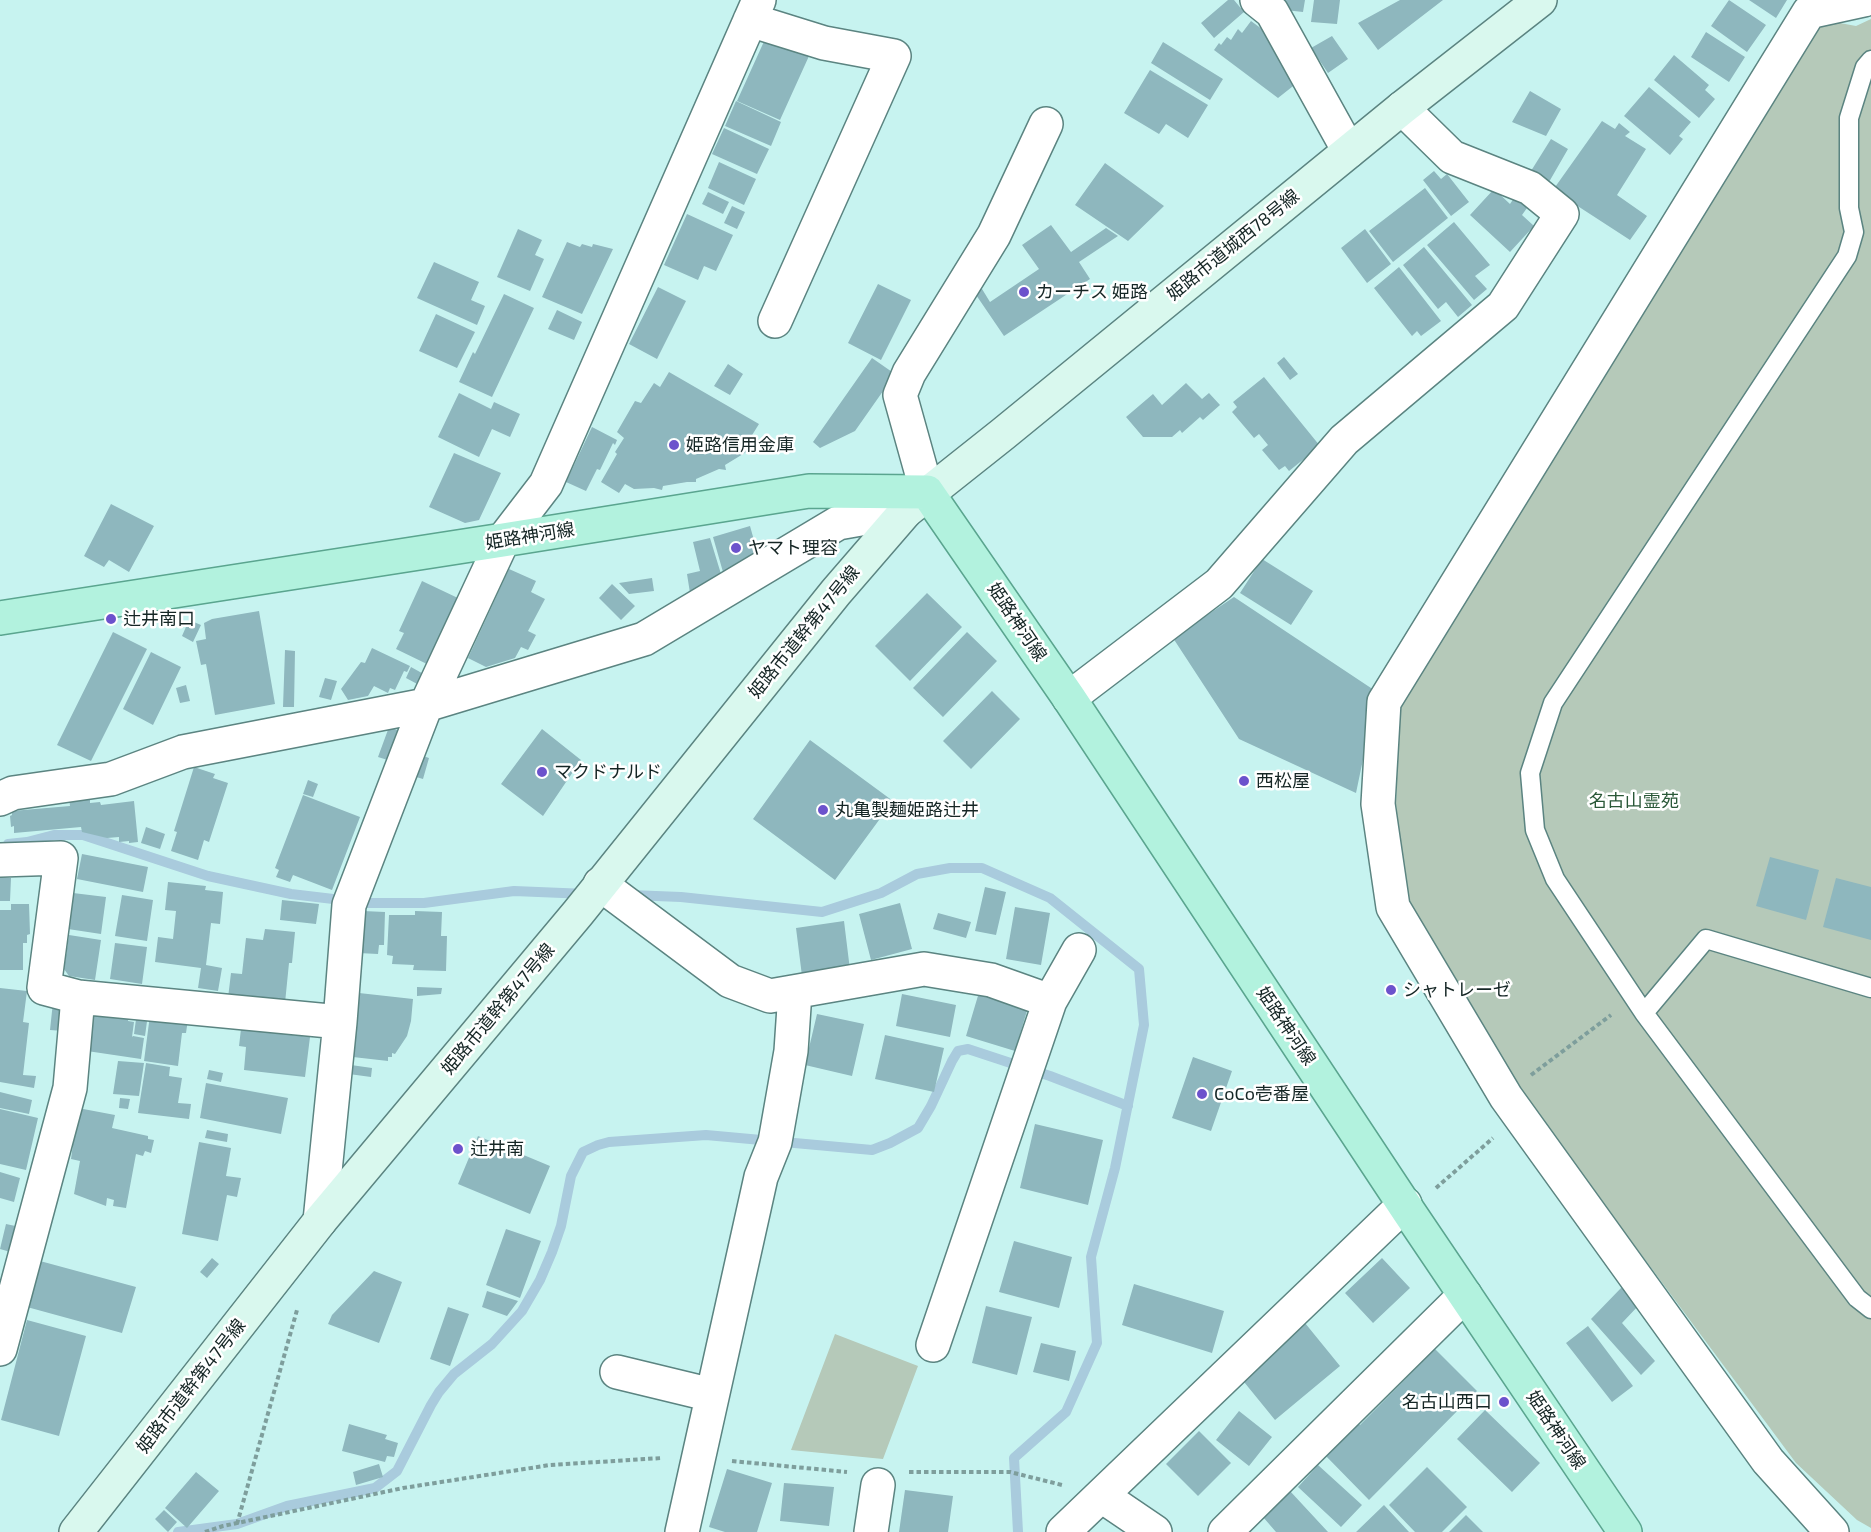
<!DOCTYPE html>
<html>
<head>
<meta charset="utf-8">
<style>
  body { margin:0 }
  canvas { display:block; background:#c7f3f0 }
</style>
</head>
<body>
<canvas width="1871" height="1532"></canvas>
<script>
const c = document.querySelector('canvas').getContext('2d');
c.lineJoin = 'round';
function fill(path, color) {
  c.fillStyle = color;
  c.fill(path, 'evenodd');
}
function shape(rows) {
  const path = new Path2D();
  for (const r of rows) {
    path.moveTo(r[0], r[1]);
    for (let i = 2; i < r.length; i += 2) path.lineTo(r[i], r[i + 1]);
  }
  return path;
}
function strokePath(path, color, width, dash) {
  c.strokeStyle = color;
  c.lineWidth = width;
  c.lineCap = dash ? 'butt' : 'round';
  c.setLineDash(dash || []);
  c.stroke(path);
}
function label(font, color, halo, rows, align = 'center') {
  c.font = font + ' "Exo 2","Noto Sans JP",sans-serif';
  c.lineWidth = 5;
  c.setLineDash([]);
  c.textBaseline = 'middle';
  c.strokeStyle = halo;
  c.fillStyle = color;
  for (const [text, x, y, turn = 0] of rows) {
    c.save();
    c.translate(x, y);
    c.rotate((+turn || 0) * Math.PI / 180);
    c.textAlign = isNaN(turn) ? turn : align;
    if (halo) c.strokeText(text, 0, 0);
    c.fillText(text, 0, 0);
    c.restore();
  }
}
fill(shape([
  [1818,19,1856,26,1871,19,1871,1528,1857,1520,1796,1463,1516,1086,1406,906,1396,804,1400,699],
  [835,1334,918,1366,883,1459,791,1450]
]), '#b5c9b9');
strokePath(shape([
  [8,844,27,842,54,835,83,835,208,876,291,894,367,903,424,903,514,891,587,894],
  [630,895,681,897,822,912,881,893,917,874,950,868,982,868,1050,898,1139,969,1144,1025,1115,1168,1091,1257,1097,1343,1066,1412,1014,1458,1018,1532],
  [178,1532,237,1524,287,1506,375,1488,397,1471,431,1405,439,1392,454,1374,492,1344,522,1311,540,1280,552,1252,561,1226,571,1176,583,1152,598,1145,609,1142,706,1135,872,1150,890,1143,918,1128,931,1106,952,1061,958,1051,968,1049,1050,1076,1128,1106]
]), '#a9cbdd', 10);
fill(shape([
  [1228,0,1234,0,1244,12,1214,38,1201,23],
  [1281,0,1305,0,1303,12,1285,10],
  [1314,0,1340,0,1337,24,1311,22],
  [1400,0,1443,0,1378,50,1358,23],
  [1729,0,1766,25,1747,52,1711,26],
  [1749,0,1787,0,1776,18],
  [1251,21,1274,38,1302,79,1278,98,1214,50,1219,43,1221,45,1227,37,1231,40,1238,29,1242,33],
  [1706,32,1745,57,1729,82,1691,57],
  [1332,36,1348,59,1328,73,1311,48],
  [766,37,809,56,780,120,737,101],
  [1163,42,1223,79,1210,100,1151,63],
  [1674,55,1709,85,1705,90,1715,99,1699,118,1654,80],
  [1150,70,1208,105,1188,138,1166,124,1159,134,1124,113],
  [1649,87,1691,122,1679,136,1683,139,1670,155,1624,116],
  [1530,91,1561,109,1546,136,1512,122],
  [736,101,781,122,771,146,725,126],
  [1602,121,1615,129,1619,123,1630,132,1625,136,1646,149,1617,195,1647,216,1630,240,1553,190],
  [724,128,769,149,757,174,712,154],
  [1551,139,1568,149,1549,182,1531,171],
  [719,162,756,179,744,205,708,188],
  [1105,163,1164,206,1128,241,1075,205],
  [1434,171,1441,179,1447,174,1469,202,1451,216,1423,180],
  [1425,188,1448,218,1393,262,1369,231],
  [1494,189,1510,204,1514,198,1527,208,1522,215,1534,226,1510,252,1470,215],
  [708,192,729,202,723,214,702,204],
  [732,206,745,212,737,229,724,223],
  [687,214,733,235,716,271,704,266,698,280,664,265],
  [1454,222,1490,265,1475,276,1487,289,1474,300,1427,245],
  [1051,225,1071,252,1106,228,1118,236,1079,262,1090,279,1004,336,972,289,979,284,990,302,1039,269,1022,245],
  [518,229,542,240,535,255,544,259,530,291,497,277],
  [1365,229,1391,264,1367,283,1341,248],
  [567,242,580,247,582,244,592,247,593,244,613,249,582,314,542,297],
  [1424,247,1472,305,1458,317,1446,302,1438,309,1403,265],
  [434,262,479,282,471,300,485,306,477,325,417,298],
  [1399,267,1441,321,1421,336,1417,331,1412,336,1374,288],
  [878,284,911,300,881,360,848,343],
  [658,287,686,301,657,359,629,344],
  [504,294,534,308,492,397,459,382,473,352,475,354],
  [557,310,582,322,574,340,548,329],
  [436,314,475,332,457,368,419,351],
  [1284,357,1298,374,1290,380,1277,363],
  [872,358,895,374,855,431,820,448,813,442],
  [728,364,743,374,730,395,714,386],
  [669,372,759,424,749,440,751,441,747,449,748,451,725,465,726,470,719,469,696,479,696,482,687,482,663,486,662,490,654,488,634,489,625,484,619,493,601,482,617,454,615,452,624,438,617,432,635,401,641,403,654,383,660,387],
  [1264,377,1320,446,1289,471,1285,466,1279,470,1262,450,1268,445,1259,434,1254,438,1232,412,1237,407,1233,402],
  [1186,383,1202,399,1209,393,1220,405,1203,420,1200,417,1182,433,1180,430,1172,437,1143,437,1126,417,1153,394,1162,405],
  [459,393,491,409,494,402,520,414,510,437,492,429,479,457,438,437],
  [592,427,617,440,615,445,613,443,600,470,597,469,586,491,566,482],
  [454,453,501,473,479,520,465,523,429,507],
  [111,504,154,526,129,572,109,560,104,567,84,556],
  [750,526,757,551,723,572,713,537],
  [710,538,721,574,690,593,687,574,700,571,693,542],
  [1262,559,1313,591,1291,625,1240,593],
  [509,569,536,581,531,592,545,599,528,631,536,635,528,650,521,647,515,658,486,667,468,658],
  [652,578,654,591,629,594,619,583],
  [422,581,460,599,429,665,396,649,404,633,399,631],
  [612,584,635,606,621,620,599,598],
  [927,593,962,627,910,681,875,646],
  [1234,597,1377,692,1356,793,1239,739,1173,638],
  [259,611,275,704,215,715,206,664,201,665,196,641,206,639,204,623,212,619],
  [189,620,201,625,193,642,182,636],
  [113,632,147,649,91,761,57,745],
  [967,632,997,661,943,717,913,688],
  [372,648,410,666,407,672,404,671,395,690,390,688,388,693,374,686,368,696,348,700,341,689,361,662,365,663],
  [285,650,295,651,294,707,283,707],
  [151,652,181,667,153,725,123,709],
  [411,667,429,677,421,686,406,678],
  [325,678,337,681,331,700,319,697],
  [186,685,190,701,180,703,176,688],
  [992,691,1020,719,971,769,943,741],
  [389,727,405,733,394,762,378,757],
  [542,729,581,760,543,816,501,784],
  [810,740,893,801,835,880,753,819],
  [420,755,429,758,423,779,413,776],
  [194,767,215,774,213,778,228,783,209,842,204,840,198,860,171,851,177,832,174,831],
  [308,780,318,784,313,797,303,794],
  [303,795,360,817,332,890,293,875,290,882,276,877,279,870,275,868],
  [90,796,90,803,100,802,101,805,134,801,138,842,129,843,129,841,119,842,119,837,107,838,82,832,81,827,14,833,14,826,11,827,10,816,12,815,12,811,70,806,69,798],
  [146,827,165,834,160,849,141,843],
  [82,854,148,867,143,892,77,879],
  [1770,857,1819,870,1806,920,1756,906],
  [0,877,11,878,10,901,0,901],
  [1836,878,1871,887,1871,940,1823,927],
  [168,882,206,886,205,890,223,892,220,924,211,923,206,965,222,968,218,991,198,988,201,968,155,962,158,937,173,939,176,911,165,910],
  [985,887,1006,892,996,935,975,931],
  [73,893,106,897,101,934,68,929],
  [122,895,153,900,147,941,115,936],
  [282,900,319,904,316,924,280,920],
  [900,903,912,949,871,960,859,914],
  [11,904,29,904,30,934,27,935,27,943,23,943,23,970,0,970,0,910,11,910],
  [1015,907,1050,913,1041,965,1006,959],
  [363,911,385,912,384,945,379,945,378,954,358,953],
  [415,911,442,912,441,936,447,936,446,971,413,970,414,965,392,964,393,956,387,955,389,915,415,915],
  [938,913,971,922,966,938,933,929],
  [844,921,850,970,802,976,796,928],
  [265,929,295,932,292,963,289,963,285,1003,228,998,231,973,242,974,246,938,263,940],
  [69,935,101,940,95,980,69,976,64,969],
  [115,943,147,947,142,984,110,979],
  [417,987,442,988,441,994,417,996],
  [0,988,27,991,23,1022,29,1023,23,1075,36,1076,34,1088,0,1082],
  [980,989,1029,1004,1015,1051,966,1036],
  [359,993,413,999,411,1021,407,1036,395,1054,392,1053,392,1057,388,1057,388,1061,353,1057],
  [902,994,956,1005,950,1037,896,1026],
  [53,1002,66,1004,63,1031,50,1030],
  [93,1008,130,1013,128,1021,134,1022,132,1037,133,1036,144,1038,141,1059,87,1051],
  [137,1012,148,1014,145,1036,134,1034],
  [817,1014,864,1024,852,1076,805,1065],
  [150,1015,188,1019,186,1033,182,1033,178,1066,144,1061],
  [241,1029,310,1037,305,1077,244,1070,246,1047,239,1046],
  [885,1035,944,1048,934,1092,875,1079],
  [1193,1057,1232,1071,1211,1131,1172,1118],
  [118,1061,144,1063,139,1096,113,1094],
  [146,1063,170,1067,169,1076,182,1078,178,1103,191,1104,189,1119,138,1113],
  [351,1065,372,1068,371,1077,349,1074],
  [209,1070,223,1073,221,1082,207,1079],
  [206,1083,288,1098,281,1134,200,1118],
  [0,1092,32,1100,29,1114,0,1108],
  [120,1098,130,1099,128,1109,119,1108],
  [78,1108,115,1115,112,1128,148,1136,148,1139,154,1140,151,1153,145,1151,143,1156,136,1154,126,1208,113,1206,114,1200,107,1198,106,1206,74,1194,80,1161,71,1159],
  [0,1109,38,1118,26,1170,0,1164],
  [1035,1124,1103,1140,1088,1205,1020,1188],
  [207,1130,228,1134,227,1142,205,1138],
  [478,1136,550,1166,530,1214,458,1184],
  [199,1142,231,1148,226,1176,241,1178,237,1197,227,1195,218,1241,182,1234],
  [0,1172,20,1178,14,1202,0,1198],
  [6,1224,20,1227,14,1253,0,1249],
  [506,1229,541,1241,520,1298,486,1285],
  [1014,1241,1072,1257,1059,1308,999,1292],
  [212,1258,219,1264,207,1278,200,1272],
  [1382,1258,1410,1288,1373,1323,1345,1293],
  [40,1261,136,1287,122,1333,27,1307],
  [374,1271,402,1282,379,1343,328,1324,332,1315],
  [1134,1284,1224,1311,1212,1353,1122,1325],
  [1622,1287,1640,1304,1622,1323,1655,1361,1641,1375,1591,1319],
  [487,1291,518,1301,507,1316,482,1307],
  [986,1306,1032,1317,1017,1375,972,1363],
  [448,1307,469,1314,450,1366,430,1359],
  [27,1320,86,1336,59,1436,1,1420],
  [1305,1323,1340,1366,1275,1420,1240,1377],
  [1588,1326,1633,1386,1612,1402,1566,1343],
  [1041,1343,1076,1351,1069,1381,1033,1372],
  [1435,1349,1477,1391,1369,1500,1323,1453,1355,1420,1360,1425],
  [1485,1410,1540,1463,1512,1492,1457,1439],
  [1239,1411,1272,1437,1249,1466,1216,1440],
  [349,1424,387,1435,385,1439,398,1443,394,1457,387,1456,385,1462,342,1451],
  [1199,1431,1231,1463,1198,1496,1166,1464],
  [379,1464,383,1477,356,1485,353,1472],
  [1318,1465,1362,1505,1341,1527,1298,1487],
  [1427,1467,1467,1507,1442,1532,1415,1532,1389,1505],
  [727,1469,772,1483,757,1532,725,1532,709,1527],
  [196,1472,219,1491,187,1528,165,1508],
  [784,1483,834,1487,829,1526,780,1521],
  [905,1490,953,1496,948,1532,899,1532],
  [1290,1491,1328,1532,1276,1532,1263,1517],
  [1384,1505,1409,1532,1356,1532],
  [164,1510,177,1522,168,1532,155,1519],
  [1466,1515,1483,1532,1449,1532]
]), '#8eb7be');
const lane = shape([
  [1871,60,1865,67,1849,118,1849,208,1854,232,1847,256,1553,703,1530,773,1535,830,1555,879,1644,1013,1857,1298,1871,1309],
  [1644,1013,1706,939,1871,988]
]);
const street = shape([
  [1257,0,1272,12,1349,151],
  [750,20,824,43,894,56,775,321],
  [927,492,900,395,909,373,994,235,1046,124],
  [1069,698,1219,584,1344,440,1503,306,1562,214,1530,188,1452,157,1402,108],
  [0,799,13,793,111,779,183,752,426,705,644,639,838,523,906,511],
  [0,860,61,858,44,988,78,997,340,1022],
  [600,884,730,981,770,996,924,969,991,980,1050,1001],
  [320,1221,340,1022,349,905,426,705,503,540,546,484,759,0],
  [933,1345,1050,1001,1079,950],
  [0,1349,70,1088,78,997],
  [617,1372,712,1395],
  [1102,1496,1155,1532],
  [682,1532,761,1177,775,1142,791,1051,795,992],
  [871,1532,878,1485],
  [1063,1532,1405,1204],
  [1225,1532,1465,1295],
  [1832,1532,1768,1461,1506,1097,1393,907,1378,804,1384,702,1809,12,1864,0]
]);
const secondary = shape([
  [76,1532,320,1221,578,913,836,592,906,511,1003,434,1402,108,1540,0]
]);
const primary = shape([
  [0,618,503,540,809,491,927,492,1069,698,1409,1212,1625,1532]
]);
strokePath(lane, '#5b8481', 21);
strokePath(street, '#5b8481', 36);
strokePath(secondary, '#5b8481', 36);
strokePath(primary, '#5aa58f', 36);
strokePath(shape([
  [1531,1075,1611,1015],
  [1436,1188,1493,1138],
  [732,1461,847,1472],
  [909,1472,1010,1472,1062,1485],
  [237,1524,297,1310],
  [205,1532,223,1526,403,1488,550,1465,662,1458]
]), '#7e9e9c', 4, [4.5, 3]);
strokePath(lane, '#fff', 18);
strokePath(street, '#fff', 33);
strokePath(secondary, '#d9f8ee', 33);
strokePath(primary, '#b2f2de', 33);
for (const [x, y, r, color] of [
  [1024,292,6,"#6c52cc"],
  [674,445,6,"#6c52cc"],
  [736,548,6,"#6c52cc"],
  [111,619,6,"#6c52cc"],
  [542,772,6,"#6c52cc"],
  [1244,781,6,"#6c52cc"],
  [823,810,6,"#6c52cc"],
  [1391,990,6,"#6c52cc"],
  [1202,1094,6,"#6c52cc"],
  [458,1149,6,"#6c52cc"],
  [1504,1402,6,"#6c52cc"]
]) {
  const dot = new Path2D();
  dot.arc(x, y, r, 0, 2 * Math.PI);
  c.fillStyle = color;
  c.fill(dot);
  strokePath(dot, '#fff', 2);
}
label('18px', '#152625', '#fff', [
  ["姫路市道城西78号線",1233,245,-39],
  ["姫路神河線",530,536,-9],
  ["姫路神河線",1017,622,56],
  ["姫路市道幹第47号線",804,632,-51],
  ["姫路市道幹第47号線",498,1009,-50],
  ["姫路神河線",1286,1026,56],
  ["姫路市道幹第47号線",191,1386,-52],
  ["姫路神河線",1556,1430,56]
]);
label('18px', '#152625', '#fff', [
  ["カーチス 姫路",1036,292],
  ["姫路信用金庫",686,445],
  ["ヤマト理容",748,548],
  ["辻井南口",123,619],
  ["マクドナルド",554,772],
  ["西松屋",1256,781],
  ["丸亀製麺姫路辻井",835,810],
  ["シャトレーゼ",1403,990],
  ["CoCo壱番屋",1214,1094],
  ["辻井南",470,1149],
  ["名古山西口",1492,1402,"right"]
], 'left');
label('18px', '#2a5838', '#fff', [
  ["名古山霊苑",1634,801]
]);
</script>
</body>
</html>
